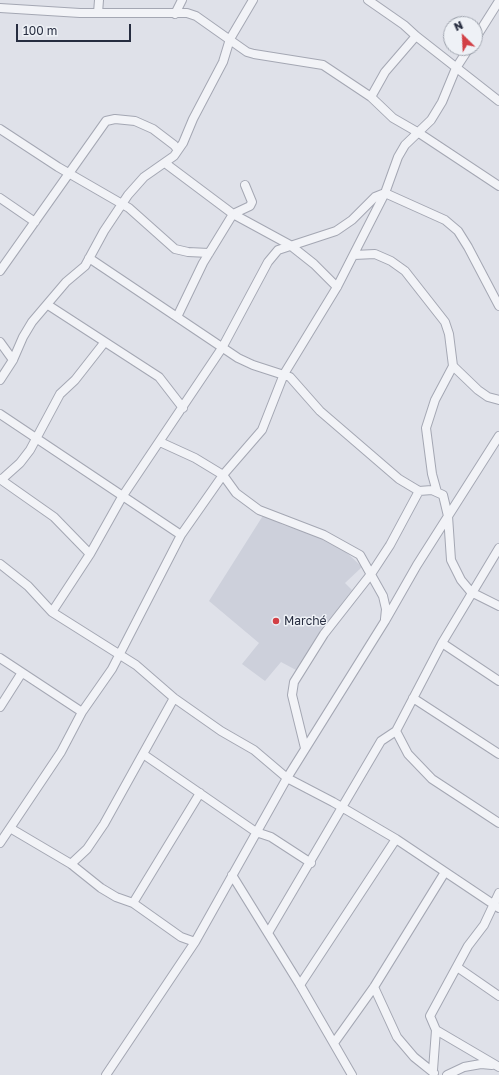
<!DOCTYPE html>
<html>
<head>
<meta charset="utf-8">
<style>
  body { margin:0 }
  #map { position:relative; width:499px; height:1075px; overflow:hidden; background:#dfe1e9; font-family:"Golos Text",sans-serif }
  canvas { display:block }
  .north { position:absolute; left:443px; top:16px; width:40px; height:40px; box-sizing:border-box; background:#eef1f6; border:1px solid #9ea3ad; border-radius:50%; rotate:336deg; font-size:11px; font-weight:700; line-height:16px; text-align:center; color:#272d40 }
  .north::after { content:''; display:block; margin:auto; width:14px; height:18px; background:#d23f45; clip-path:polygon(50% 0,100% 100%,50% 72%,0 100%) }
  .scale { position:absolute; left:16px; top:24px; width:115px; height:18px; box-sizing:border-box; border:2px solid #272d40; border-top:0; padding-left:5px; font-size:12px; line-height:14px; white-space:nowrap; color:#272d40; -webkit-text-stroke:3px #eef1f6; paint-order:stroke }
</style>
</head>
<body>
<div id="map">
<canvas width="499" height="1075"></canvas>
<div class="north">N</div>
<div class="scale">100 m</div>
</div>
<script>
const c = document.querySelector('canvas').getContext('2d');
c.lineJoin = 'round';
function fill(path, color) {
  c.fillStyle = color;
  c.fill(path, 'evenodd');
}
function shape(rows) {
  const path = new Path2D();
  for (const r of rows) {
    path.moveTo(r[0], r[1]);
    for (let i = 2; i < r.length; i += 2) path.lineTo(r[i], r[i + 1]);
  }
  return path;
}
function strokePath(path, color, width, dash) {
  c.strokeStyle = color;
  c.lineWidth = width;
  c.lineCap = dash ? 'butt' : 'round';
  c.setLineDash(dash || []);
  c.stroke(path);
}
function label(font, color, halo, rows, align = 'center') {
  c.font = font + ' "Golos Text",sans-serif';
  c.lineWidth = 3;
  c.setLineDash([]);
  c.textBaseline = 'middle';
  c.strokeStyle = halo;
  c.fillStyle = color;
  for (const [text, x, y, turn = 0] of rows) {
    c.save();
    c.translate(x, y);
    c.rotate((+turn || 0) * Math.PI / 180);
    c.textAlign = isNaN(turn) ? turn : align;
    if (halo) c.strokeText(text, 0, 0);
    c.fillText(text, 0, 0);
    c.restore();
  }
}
fill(shape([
  [264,514,283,525,317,536,344,550,362,567,345,583,352,590,330,619,296,670,281,662,265,681,242,664,259,643,209,601]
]), '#cdd0db');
const minor = shape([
  [368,0,404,25,416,36,499,101],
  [0,8,80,13,187,13,196,16,247,52,254,54,323,65,371,97,393,118,419,133,499,186],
  [98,13,99,0],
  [175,14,182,0],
  [475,39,499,1],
  [371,97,385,72,416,36],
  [0,129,58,167,129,208,175,249,188,252,209,253],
  [165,163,233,214,290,245,314,264,337,287],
  [0,198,35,222],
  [354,255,375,254,391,261,405,271,445,322,449,334,453,366,478,390,488,397,499,400],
  [89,258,238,358,253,365,290,377,320,411,399,479,419,491,432,490,443,495,448,516,451,560,461,580,471,592,499,606],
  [0,271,106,121,115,119,135,121,153,129,174,145,178,150],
  [48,305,159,377,183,408],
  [177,317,203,263,233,214,250,206,252,202,245,185],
  [0,342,13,360],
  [0,380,13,360,23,337,32,322,66,282,85,266,104,231,128,195,144,177,174,156,183,143,193,119,223,62,230,39,253,0],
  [0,414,181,535],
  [160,442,195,458,223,475,236,493,259,510,324,535,360,555,383,596,386,609,385,619],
  [0,479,54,517,90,554],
  [1,480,20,463,30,450,60,394,75,380,104,343],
  [437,492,432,474,426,428,435,400,453,366],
  [0,564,28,586,52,612,136,665,174,698,221,731,254,750,287,778,333,802,396,839,499,908],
  [52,612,90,554,122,497,222,348,268,262,278,250,336,231,352,220,375,197,385,193,445,220,458,231,468,247,499,306],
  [442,643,499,681],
  [0,658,82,712],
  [413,698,499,754],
  [0,707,21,674],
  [396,731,408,754,432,779,499,823],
  [305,748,292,695,294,682,324,634,371,574,390,545,419,491],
  [143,754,256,832,271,837,311,863],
  [10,828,71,864,101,888,116,897,133,903,181,937,195,942],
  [0,843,61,752,82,712,112,669,181,535,223,475,262,430,284,374,337,287,385,193,398,157,405,145,431,120,442,102,456,68,469,48],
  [71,864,87,849,104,824,174,698],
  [232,875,300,985,352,1075],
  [133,903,200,793],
  [268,933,381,741,396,731,442,643,499,548],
  [457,967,499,996],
  [300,985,396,839],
  [374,987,397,1037,414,1057,434,1073],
  [436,1030,499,1067],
  [334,1043,374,987,445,872],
  [433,1070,436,1030,430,1016,468,946,484,925,499,893],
  [106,1075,195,942,287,778,385,621,417,565,499,436],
  [447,1075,464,1067,481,1064,492,1065]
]);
strokePath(minor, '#a4a7b3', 10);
strokePath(minor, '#f2f3f7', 8);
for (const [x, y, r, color] of [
  [276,621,4,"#d23f45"]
]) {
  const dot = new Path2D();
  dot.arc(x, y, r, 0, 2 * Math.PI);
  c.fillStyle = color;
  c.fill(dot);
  strokePath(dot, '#eef1f6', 1.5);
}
label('12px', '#272d40', '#eef1f6', [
  ["Marché",284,621]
], 'left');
</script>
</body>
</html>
